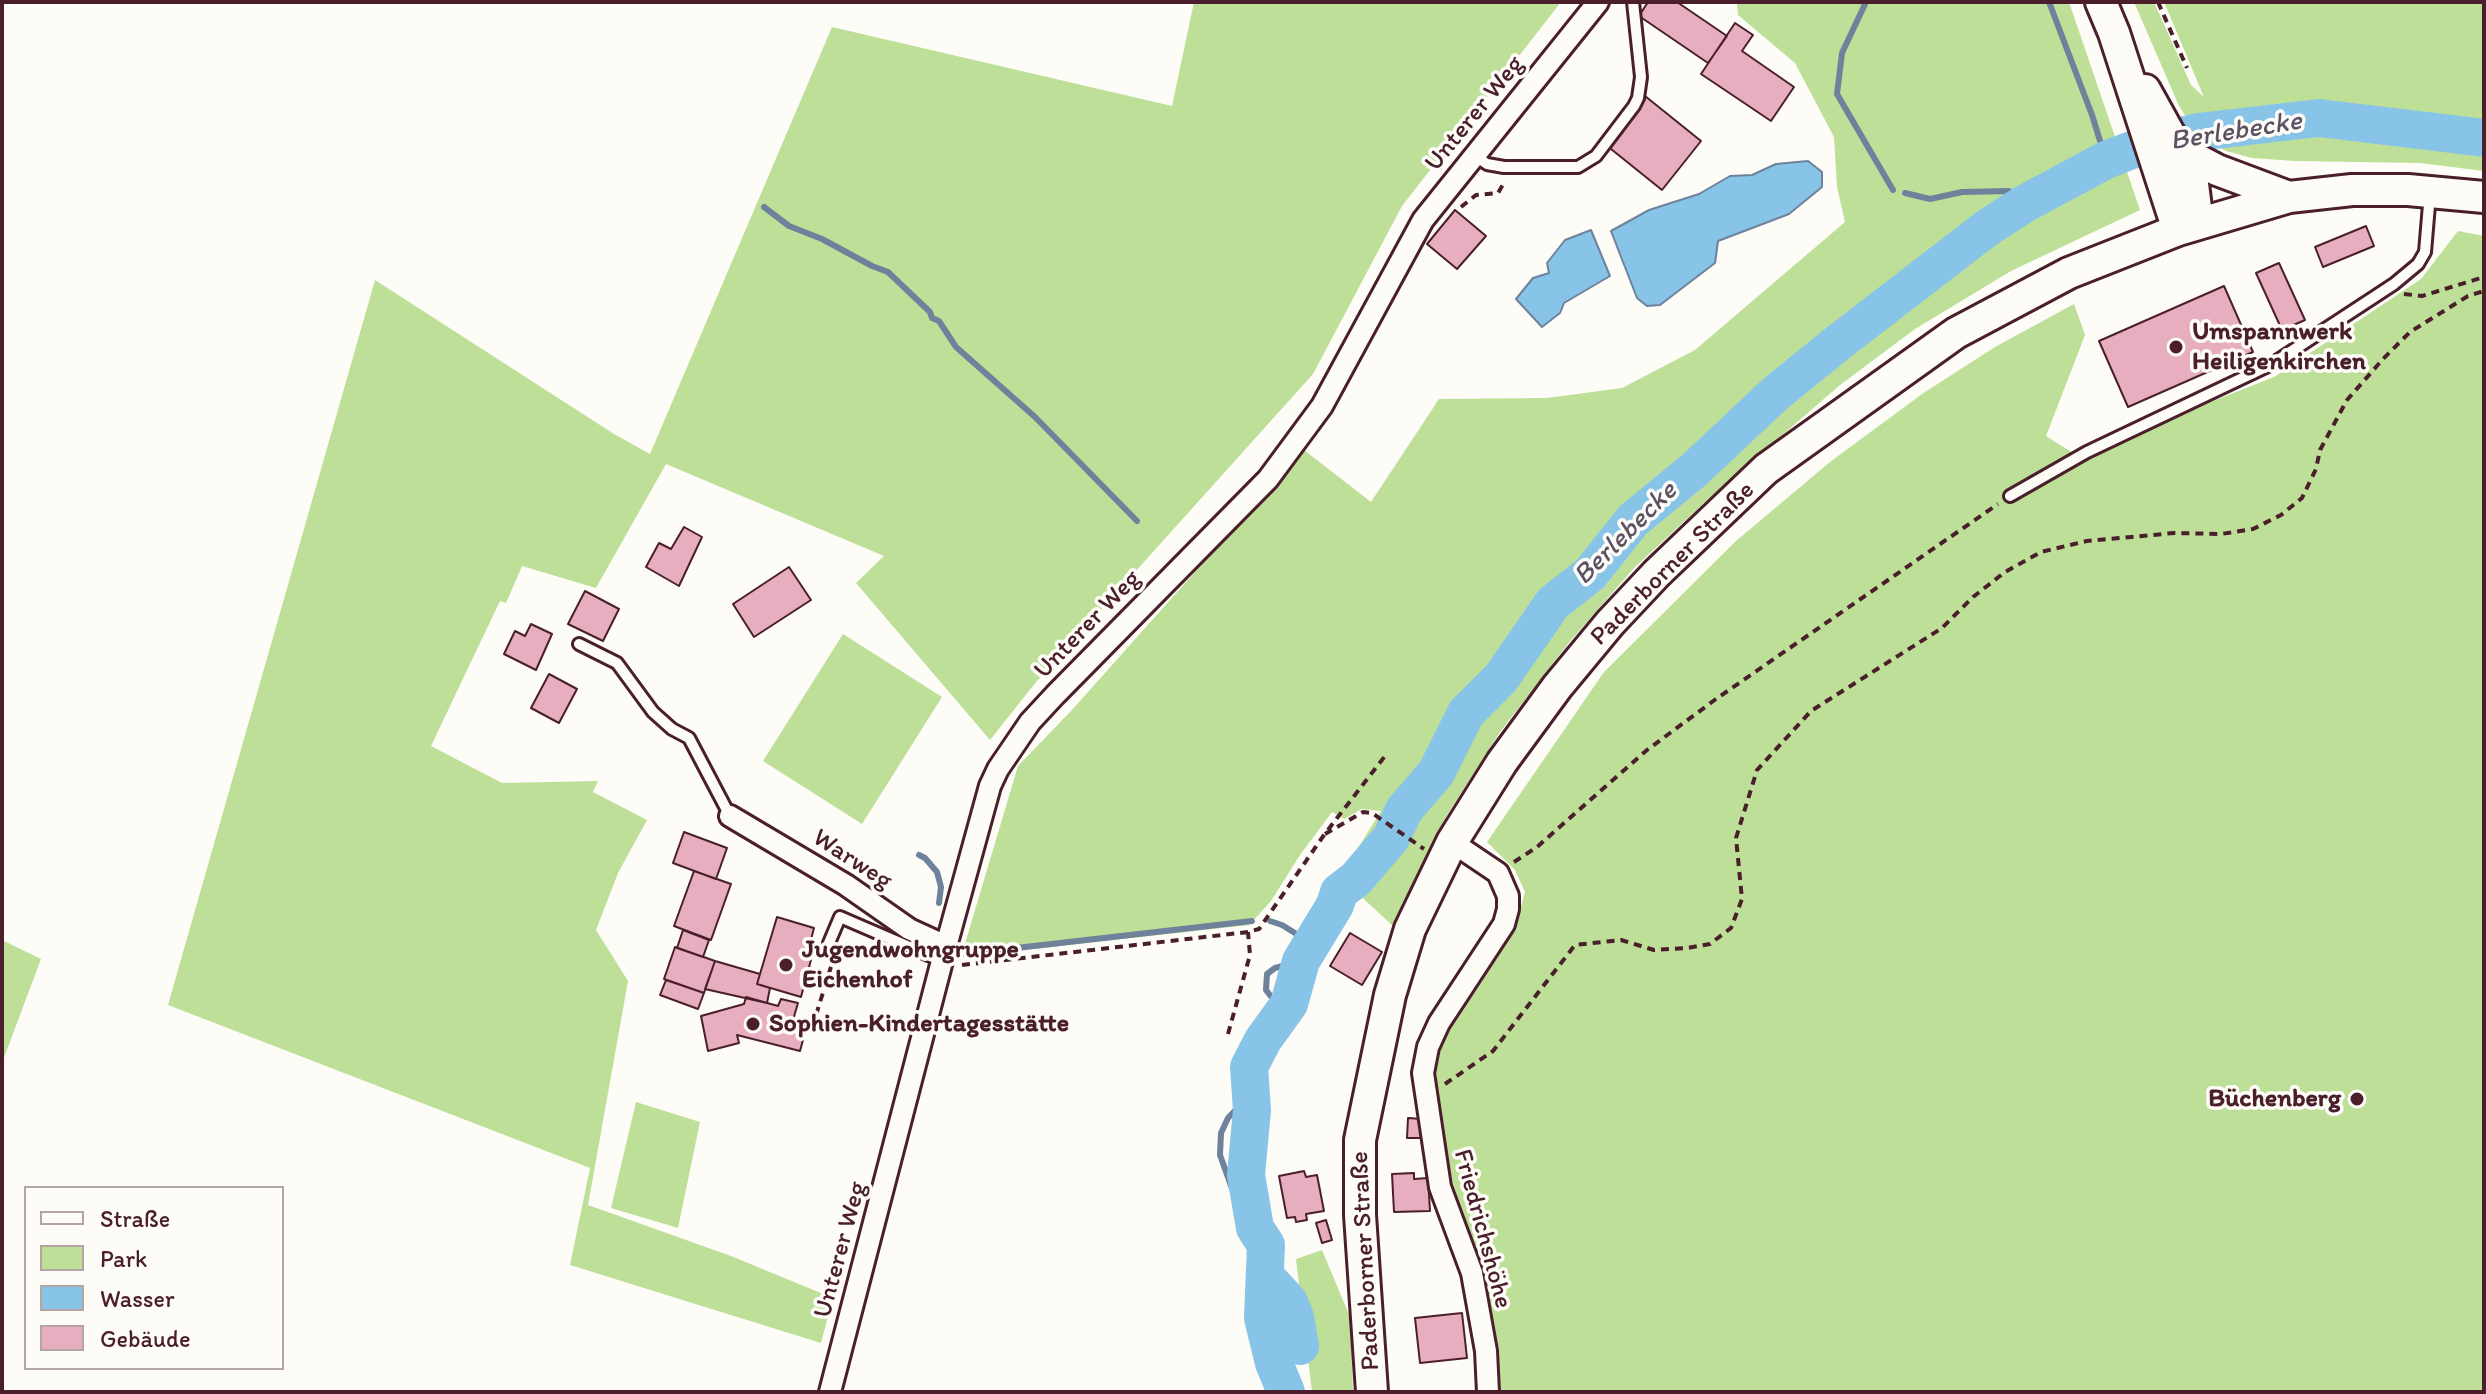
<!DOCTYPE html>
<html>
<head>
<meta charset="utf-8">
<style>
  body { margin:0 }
  #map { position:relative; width:2486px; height:1394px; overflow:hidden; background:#fdfcf7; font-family:Itim,sans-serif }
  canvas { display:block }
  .frame { position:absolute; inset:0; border:4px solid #4a1f2b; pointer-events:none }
  .legend { position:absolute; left:24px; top:1186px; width:260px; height:184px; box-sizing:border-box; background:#fdfcf7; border:2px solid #b5a4a5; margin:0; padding:10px 14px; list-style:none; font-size:24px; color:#4a1f2b }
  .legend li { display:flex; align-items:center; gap:16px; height:40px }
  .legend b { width:40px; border:2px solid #b5a4a5 }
</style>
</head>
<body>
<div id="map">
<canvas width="2486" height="1394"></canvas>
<div class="frame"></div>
<ul class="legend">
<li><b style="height:10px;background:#fdfcf7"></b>Straße</li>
<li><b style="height:22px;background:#bedf98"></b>Park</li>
<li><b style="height:22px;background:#88c4e8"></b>Wasser</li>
<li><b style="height:22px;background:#e7aebf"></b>Gebäude</li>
</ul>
</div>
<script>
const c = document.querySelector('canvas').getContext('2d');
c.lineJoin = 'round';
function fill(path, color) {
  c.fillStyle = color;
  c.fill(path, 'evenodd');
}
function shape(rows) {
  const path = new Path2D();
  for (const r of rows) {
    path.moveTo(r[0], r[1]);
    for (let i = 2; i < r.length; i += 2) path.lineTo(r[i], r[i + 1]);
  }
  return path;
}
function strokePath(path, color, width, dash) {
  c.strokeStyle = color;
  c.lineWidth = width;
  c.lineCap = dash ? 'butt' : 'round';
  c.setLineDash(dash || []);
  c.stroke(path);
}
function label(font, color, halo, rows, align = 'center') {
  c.font = font + ' Itim,sans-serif';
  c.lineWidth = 7;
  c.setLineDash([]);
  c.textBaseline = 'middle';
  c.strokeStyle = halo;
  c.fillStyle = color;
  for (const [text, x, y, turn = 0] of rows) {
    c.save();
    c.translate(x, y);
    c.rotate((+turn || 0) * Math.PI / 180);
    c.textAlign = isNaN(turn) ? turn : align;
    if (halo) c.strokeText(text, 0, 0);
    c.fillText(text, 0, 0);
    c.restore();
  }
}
fill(shape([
  [1194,2,1561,2,1402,206,1313,374,1036,682,990,740,856,583,884,556,666,464,596,588,522,566,506,603,500,601,431,746,502,783,598,781,593,792,647,820,618,873,596,930,628,981,588,1205,731,1256,833,1298,821,1343,570,1265,590,1168,168,1005,375,280,614,434,650,454,832,27,1172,106],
  [1737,2,2069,2,2140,210,2011,271,1915,329,1840,385,1704,503,1635,567,1571,640,1500,732,1447,815,1394,927,1340,877,1381,811,1362,809,1344,819,1332,812,1300,855,1271,901,1249,925,961,957,1018,766,1071,711,1304,450,1371,502,1439,399,1547,398,1622,388,1695,350,1845,222,1837,187,1834,137,1795,63,1738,15],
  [2134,2,2154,2,2191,85,2204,97,2164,2,2484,2,2484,171,2420,163,2295,161,2252,158,2226,151,2208,141,2190,123,2179,106],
  [2458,231,2484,236,2484,1392,1499,1392,1473,1270,1440,1164,1421,1074,1425,1029,1518,917,1525,892,1515,870,1487,842,1604,672,1736,541,1830,462,1922,394,1995,347,2074,304,2085,335,2046,436,2076,455,2274,377,2421,279],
  [843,634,942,697,862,824,763,761],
  [2,940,41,959,2,1063],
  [636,1102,700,1122,678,1228,611,1208],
  [1322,1250,1350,1317,1353,1392,1312,1392,1296,1259]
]), '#bedf98');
const water = shape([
  [1808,161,1822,172,1822,187,1789,214,1718,241,1715,263,1660,305,1647,306,1637,298,1611,231,1649,210,1699,194,1730,176,1752,175,1776,164,1808,161],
  [1591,230,1610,276,1564,303,1560,313,1542,327,1516,299,1533,278,1549,273,1547,263,1565,240,1591,230]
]);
fill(water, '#88c4e8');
strokePath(water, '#6f829c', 2);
strokePath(shape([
  [1866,2,1842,53,1837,94,1893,190],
  [2049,2,2092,115,2106,160],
  [1905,193,1930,199,1962,192,2009,191,2024,204],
  [764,207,789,226,822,239,872,266,888,272,930,312,932,318,939,321,956,347,1035,417,1137,521],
  [919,855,925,858,937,872,941,887,939,903],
  [1270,921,1282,925,1311,943],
  [964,954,1252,921],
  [1283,1012,1266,990,1267,974,1275,968,1301,961],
  [1249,1099,1243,1102,1228,1118,1221,1133,1220,1155,1239,1208,1255,1228]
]), '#6f829c', 6);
strokePath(shape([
  [1265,1276,1289,1302,1295,1317,1300,1346],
  [1286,1392,1274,1363,1263,1318,1266,1245,1255,1228,1246,1175,1252,1110,1249,1067,1263,1040,1289,1004,1301,961,1335,905,1339,892,1356,879,1391,838,1404,810,1436,773,1466,713,1501,678,1553,603,1590,574,1633,520,1694,470,1776,393,1839,342,1987,228,2024,204,2106,160,2137,148,2198,132,2319,118,2484,138]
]), '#88c4e8', 38);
const building = shape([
  [1648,2,1677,2,1727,36,1708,63,1639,16,1648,2],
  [1735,23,1753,35,1742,51,1794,87,1771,121,1701,74,1735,23],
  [1645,96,1701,141,1662,190,1606,145,1645,96],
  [1455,210,1486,236,1457,269,1427,244,1455,210],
  [2366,226,2374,246,2323,267,2315,247,2366,226],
  [2279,263,2305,320,2282,330,2256,273,2279,263],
  [2224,286,2253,352,2128,407,2099,341,2224,286],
  [684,527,702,537,679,586,646,567,659,543,671,549,684,527],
  [789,567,811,600,754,637,733,604,789,567],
  [585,591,619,609,603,641,568,624,585,591],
  [531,624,552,634,536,670,504,654,515,631,525,636,531,624],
  [549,674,577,689,559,723,531,708,549,674],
  [684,832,727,848,716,879,673,863,684,832],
  [694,871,731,884,711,940,674,926,694,871],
  [777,917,814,928,807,955,812,956,801,997,757,984,777,917],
  [683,930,709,940,703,957,677,948,683,930],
  [1350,933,1382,952,1362,985,1330,966,1350,933],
  [675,947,715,961,704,993,664,979,675,947],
  [715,961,760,974,757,984,770,988,767,1003,705,989,715,961],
  [666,980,704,993,698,1009,660,995,666,980],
  [746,997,778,1006,781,999,798,1003,793,1020,807,1025,800,1051,737,1035,739,1043,708,1051,701,1016,744,1004,746,997],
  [1408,1118,1422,1119,1422,1138,1407,1138,1408,1118],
  [1304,1171,1306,1177,1317,1175,1324,1211,1306,1214,1307,1220,1296,1222,1295,1217,1287,1218,1279,1176,1304,1171],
  [1414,1173,1414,1179,1428,1178,1430,1211,1394,1212,1392,1174,1414,1173],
  [1326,1220,1332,1240,1322,1243,1316,1223,1326,1220],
  [1462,1313,1467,1358,1420,1363,1415,1318,1462,1313]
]);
fill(building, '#e7aebf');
strokePath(building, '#4a1f2b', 2);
const lane = shape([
  [1474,155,1487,164,1504,167,1578,167,1596,156,1634,106,1638,98,1641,77,1633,2],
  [2010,496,2087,452,2272,364,2394,284,2418,264,2425,252,2430,193],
  [579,644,617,663,653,712,672,729,689,738,730,816],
  [829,943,840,917,942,961]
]);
const street = shape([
  [730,816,846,885,909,929,946,946],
  [1452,842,1498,873,1508,896,1508,909,1504,924,1439,1023,1428,1047,1423,1073,1440,1187,1472,1273,1486,1351,1488,1392],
  [830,1392,942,961,990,786,998,769,1030,722,1055,695,1268,479,1322,406,1423,220,1598,2]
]);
const secondary = shape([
  [2101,2,2114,33,2178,230],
  [2145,90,2185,162,2193,184,2198,224],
  [2176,143,2194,158,2217,170,2289,197],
  [1372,1392,1360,1215,1360,1140,1390,995,1410,929,1452,842,1502,762,1557,687,1610,623,1657,573,1766,469,1956,333,2069,273,2178,230,2289,197,2352,190,2408,190,2484,197]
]);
strokePath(lane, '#4a1f2b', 16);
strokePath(street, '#4a1f2b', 26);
strokePath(secondary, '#4a1f2b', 36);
strokePath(shape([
  [2158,2,2187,68],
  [1461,207,1476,195,1498,193,1505,181],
  [2404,294,2422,296,2484,277],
  [1325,834,1363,812,1372,813,1424,849],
  [1514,862,1537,847,1647,750,1716,699,1998,504],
  [962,965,1248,932,1259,929,1324,835,1385,756],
  [812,1028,834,957],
  [1228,1034,1250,955,1248,932],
  [1445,1084,1493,1051,1575,945,1621,940,1654,950,1687,948,1710,944,1731,928,1742,899,1736,838,1757,770,1811,711,1942,628,1973,597,2005,572,2041,552,2087,541,2174,533,2221,534,2253,529,2281,515,2302,498,2316,469,2320,450,2347,400,2383,359,2410,332,2468,296,2484,291]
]), '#4a1f2b', 4, [8, 6]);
strokePath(lane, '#fdfcf7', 10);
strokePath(street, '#fdfcf7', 20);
strokePath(secondary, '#fdfcf7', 30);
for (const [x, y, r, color] of [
  [2176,347,8,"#4a1f2b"],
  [786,965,8,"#4a1f2b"],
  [753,1024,8,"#4a1f2b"],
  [2357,1099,8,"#4a1f2b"]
]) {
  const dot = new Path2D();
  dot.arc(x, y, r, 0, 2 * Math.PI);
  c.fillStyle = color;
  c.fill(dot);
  strokePath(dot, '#fdfcf7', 3);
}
label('26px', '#4a1f2b', '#fdfcf7', [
  ["Unterer Weg",1475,114,-51],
  ["Paderborner Straße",1673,564,-45],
  ["Unterer Weg",1088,625,-46],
  ["Warweg",852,860,33],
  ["Friedrichshöhe",1482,1229,75],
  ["Unterer Weg",841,1250,-75],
  ["Paderborner Straße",1366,1261,-93]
]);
label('bold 26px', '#4a1f2b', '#fdfcf7', [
  ["Umspannwerk",2192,332],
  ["Heiligenkirchen",2192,362],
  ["Jugendwohngruppe",802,950],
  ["Eichenhof",802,980],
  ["Sophien-Kindertagesstätte",769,1024],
  ["Büchenberg",2341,1099,"right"]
], 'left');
label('italic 28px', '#5d5164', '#fdfcf7', [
  ["Berlebecke",2236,132,-9],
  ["Berlebecke",1626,534,-45]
]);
</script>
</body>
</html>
